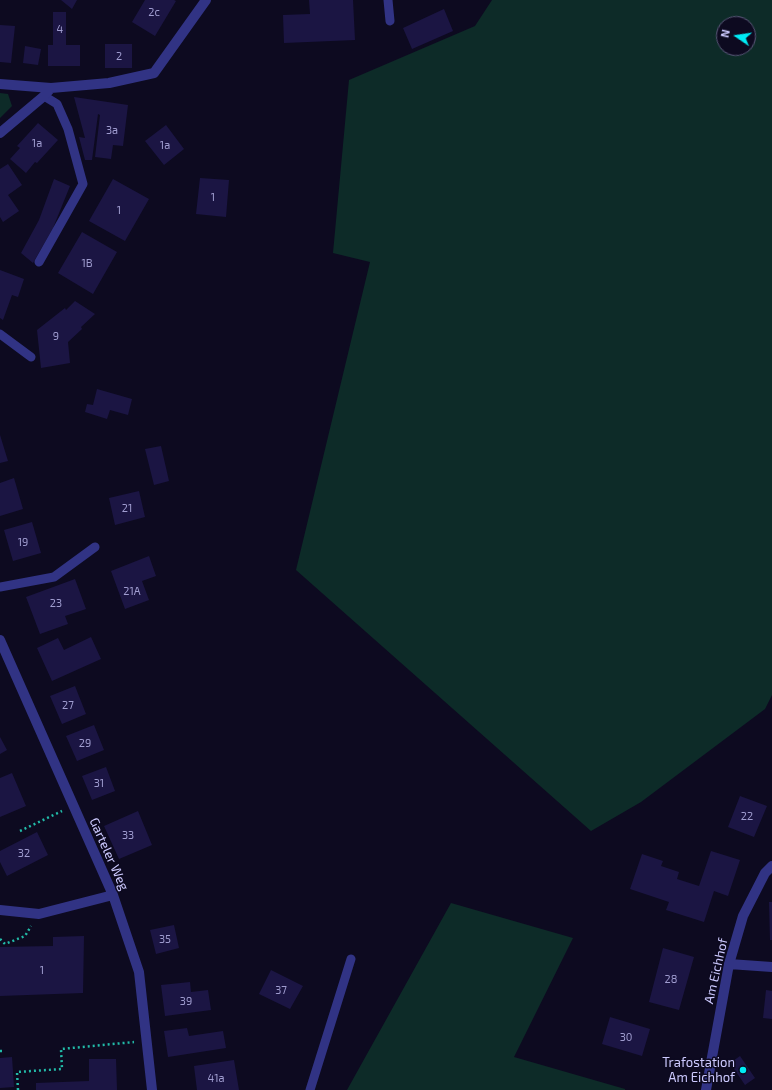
<!DOCTYPE html>
<html>
<head>
<meta charset="utf-8">
<style>
  body { margin:0 }
  #map { position:relative; width:772px; height:1090px; overflow:hidden; background:#0d0a20; font-family:"Exo 2",sans-serif }
  canvas { display:block }
  .north { position:absolute; left:716px; top:16px; width:40px; height:40px; box-sizing:border-box; background:#0d0a20; border:1px solid #5a5779; border-radius:50%; rotate:283deg; font-size:11px; font-weight:700; line-height:16px; text-align:center; color:#cdcaff }
  .north::after { content:''; display:block; margin:auto; width:14px; height:18px; background:#00ebf5; clip-path:polygon(50% 0,100% 100%,50% 72%,0 100%) }
</style>
</head>
<body>
<div id="map">
<canvas width="772" height="1090"></canvas>
<div class="north">N</div>
</div>
<script>
const c = document.querySelector('canvas').getContext('2d');
c.lineJoin = 'round';
function fill(path, color) {
  c.fillStyle = color;
  c.fill(path, 'evenodd');
}
function shape(rows) {
  const path = new Path2D();
  for (const r of rows) {
    path.moveTo(r[0], r[1]);
    for (let i = 2; i < r.length; i += 2) path.lineTo(r[i], r[i + 1]);
  }
  return path;
}
function strokePath(path, color, width, dash) {
  c.strokeStyle = color;
  c.lineWidth = width;
  c.lineCap = dash ? 'butt' : 'round';
  c.setLineDash(dash || []);
  c.stroke(path);
}
function label(font, color, halo, rows, align = 'center') {
  c.font = font + ' "Exo 2",sans-serif';
  c.lineWidth = 3;
  c.setLineDash([]);
  c.textBaseline = 'middle';
  c.strokeStyle = halo;
  c.fillStyle = color;
  for (const [text, x, y, turn = 0] of rows) {
    c.save();
    c.translate(x, y);
    c.rotate((+turn || 0) * Math.PI / 180);
    c.textAlign = isNaN(turn) ? turn : align;
    if (halo) c.strokeText(text, 0, 0);
    c.fillText(text, 0, 0);
    c.restore();
  }
}
fill(shape([
  [492,0,772,0,772,695,765,709,641,802,591,831,296,570,370,262,333,253,349,80,475,26],
  [724,24,748,24,748,48,724,48],
  [0,93,8,94,12,106,0,118],
  [451,903,573,938,514,1057,625,1089,625,1090,347,1090]
]), '#0d2b28');
fill(shape([
  [61,0,77,0,72,9],
  [145,0,174,0,176,1,155,36,132,22],
  [309,0,353,0,355,40,284,43,283,15,310,14],
  [444,9,453,31,412,49,403,28],
  [53,12,66,12,66,45,80,45,80,66,48,66,48,45,53,45],
  [0,25,15,26,11,63,0,62],
  [105,44,132,44,132,68,105,68],
  [25,46,41,49,38,65,23,63],
  [74,97,128,105,123,146,113,145,111,159,95,157,100,115,98,114,92,160,85,160,79,137,85,138],
  [38,123,58,140,37,163,35,162,26,173,10,159,20,148,17,146],
  [166,125,184,149,164,165,145,141],
  [8,164,22,185,8,195,19,211,3,222,0,217,0,169],
  [200,178,229,180,226,217,196,214],
  [54,179,70,186,53,228,33,263,21,253,39,220],
  [113,179,149,199,125,241,89,221],
  [82,232,117,252,93,294,58,273],
  [0,270,24,279,18,297,12,295,3,320,0,318],
  [75,301,95,314,81,327,82,329,68,342,70,363,41,368,37,330,65,308,66,310],
  [97,389,132,399,128,415,110,410,107,419,85,412,87,404,93,405],
  [0,435,8,461,0,463],
  [161,446,169,481,154,485,145,449],
  [14,478,23,509,0,516,0,483],
  [139,491,145,517,115,525,109,498],
  [32,522,41,553,13,561,4,530],
  [149,556,156,576,142,581,149,600,125,609,111,571],
  [75,579,86,609,65,616,68,624,40,634,26,597],
  [91,637,101,659,52,681,37,648,58,638,64,650],
  [75,686,86,714,62,724,50,696],
  [94,725,104,750,77,761,66,736],
  [0,737,7,750,0,754],
  [106,767,115,791,92,800,82,776],
  [12,773,26,806,0,817,0,778],
  [740,796,767,806,754,837,728,827],
  [138,811,152,845,119,859,104,826],
  [37,832,48,855,7,876,0,862,0,851],
  [711,851,740,860,728,896,714,891,704,922,666,910,669,902,630,889,642,854,663,861,661,866,679,872,677,879,699,886],
  [769,902,772,902,772,940,770,940],
  [174,925,179,948,156,954,150,930],
  [84,936,83,993,0,996,0,947,53,946,53,937],
  [663,948,694,957,679,1010,649,1002],
  [271,970,303,986,290,1009,259,994],
  [190,982,191,992,208,990,211,1010,165,1016,161,985],
  [766,990,772,991,772,1019,763,1018],
  [610,1017,650,1029,642,1056,602,1044],
  [187,1028,189,1036,223,1031,226,1048,168,1057,164,1031],
  [740,1056,755,1078,745,1085,730,1063],
  [12,1057,14,1087,0,1088,0,1058],
  [89,1059,116,1059,117,1090,36,1090,36,1083,89,1081],
  [234,1060,239,1090,197,1090,194,1066]
]), '#1b1543');
strokePath(shape([
  [20,831,62,811],
  [0,939,5,944,25,936,31,926],
  [0,1051,5,1051],
  [18,1090,17,1072,62,1069,61,1049,134,1042]
]), '#22bba8', 2.5, [2, 3]);
strokePath(shape([
  [388,0,390,21],
  [39,262,83,184,68,129,57,104,44,96],
  [0,334,31,357],
  [0,587,54,577,95,547],
  [310,1090,351,959]
]), '#313384', 9);
strokePath(shape([
  [0,84,51,88,109,83,154,73,206,0],
  [0,133,44,96,51,88],
  [0,640,113,895,139,972,152,1090],
  [0,910,39,914,113,895],
  [729,964,772,967],
  [706,1090,729,964,743,916,765,873,772,866]
]), '#313384', 10);
for (const [x, y, r, color] of [
  [743,1070,4,"#00ebf5"]
]) {
  const dot = new Path2D();
  dot.arc(x, y, r, 0, 2 * Math.PI);
  c.fillStyle = color;
  c.fill(dot);
  strokePath(dot, '#0d0a20', 1.5);
}
label('11px', '#a09dd0', null, [
  ["2c",154,12],
  ["4",60,29],
  ["2",119,56],
  ["3a",112,130],
  ["1a",37,143],
  ["1a",165,145],
  ["1",213,197],
  ["1",119,210],
  ["1B",87,263],
  ["9",56,336],
  ["21",127,508],
  ["19",23,542],
  ["21A",132,591],
  ["23",56,603],
  ["27",68,705],
  ["29",85,743],
  ["31",99,783],
  ["22",747,816],
  ["33",128,835],
  ["32",24,853],
  ["35",165,939],
  ["1",42,970],
  ["28",671,979],
  ["37",281,990],
  ["39",186,1001],
  ["30",626,1037],
  ["41a",216,1078]
]);
label('13px', '#cdcaff', '#0d0a20', [
  ["Garteler Weg",109,854,66],
  ["Am Eichhof",716,971,-77]
]);
label('13px', '#cdcaff', '#0d0a20', [
  ["Trafostation",735,1063],
  ["Am Eichhof",735,1078]
], 'right');
</script>
</body>
</html>
